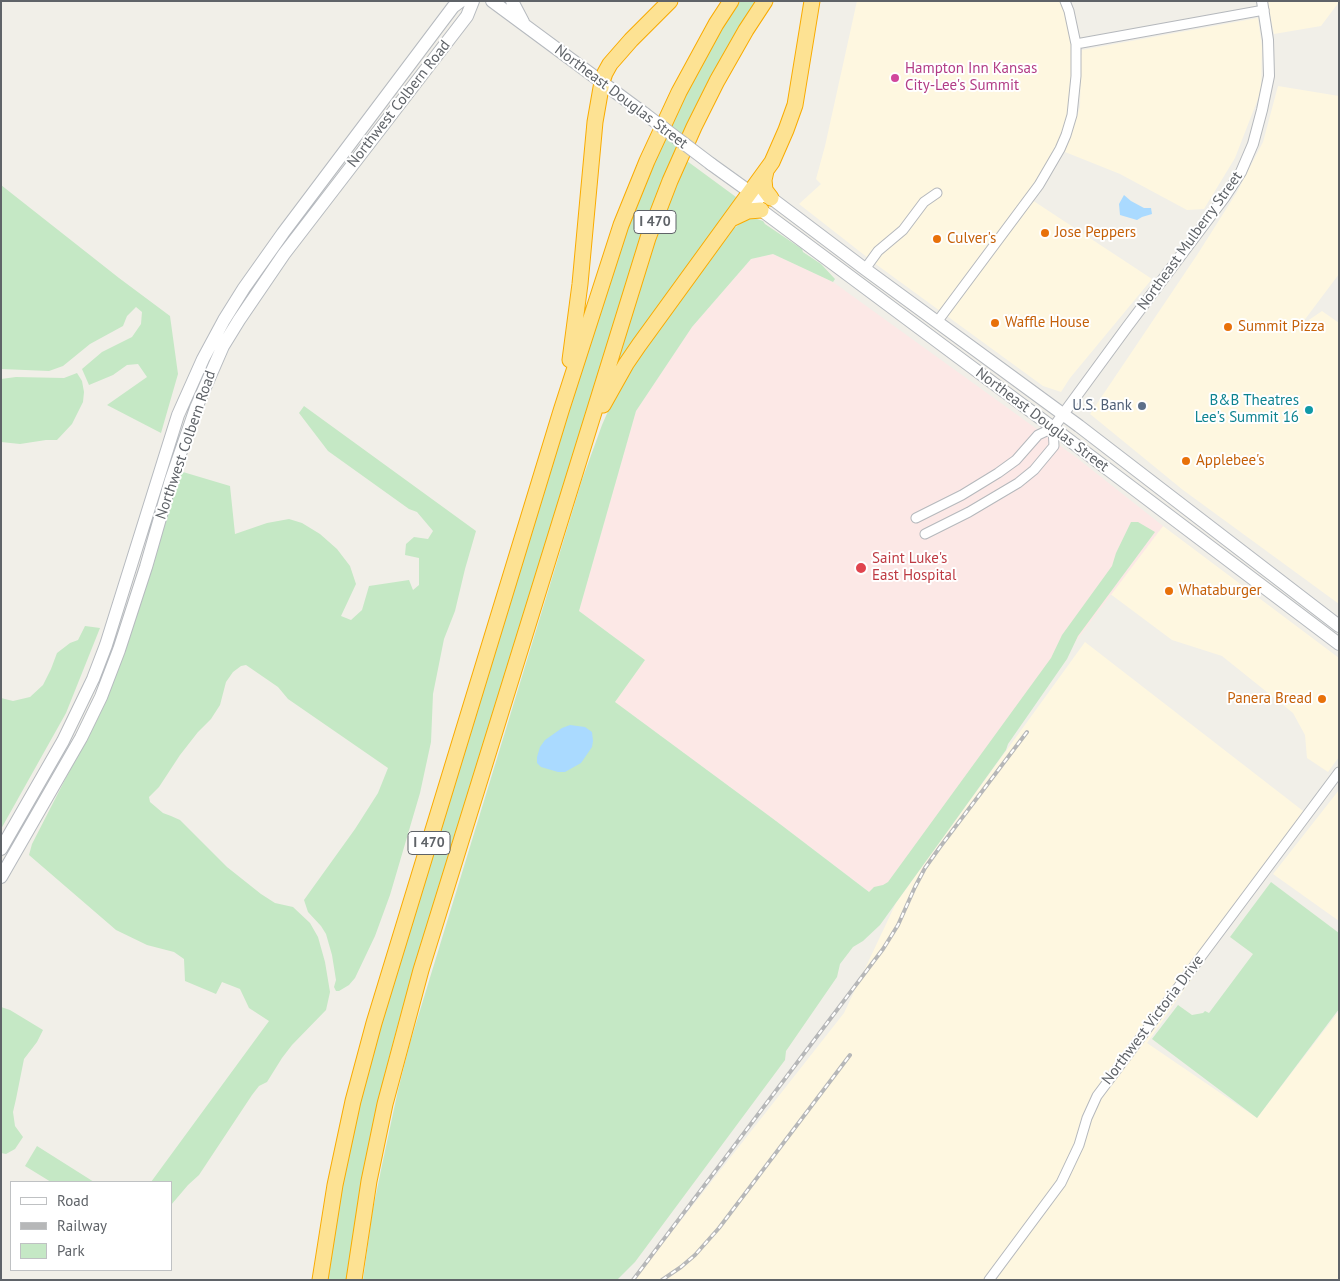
<!DOCTYPE html>
<html>
<head>
<meta charset="utf-8">
<style>
  body { margin:0 }
  #map { position:relative; width:1340px; height:1281px; overflow:hidden; background:#f1efe8; font-family:"PT Sans",sans-serif }
  canvas { display:block }
  .frame { position:absolute; inset:0; border:2px solid #5f6368; pointer-events:none }
  .legend { position:absolute; left:10px; top:1181px; width:162px; height:90px; box-sizing:border-box; background:#fff; border:1px solid #bfc1c3; margin:0; padding:6px 9px; list-style:none; font-size:15px; color:#5f6368 }
  .legend li { display:flex; align-items:center; gap:10px; height:25px }
  .legend b { width:25px; border:1px solid #bfc1c3 }
</style>
</head>
<body>
<div id="map">
<canvas width="1340" height="1281"></canvas>
<div class="frame"></div>
<ul class="legend">
<li><b style="height:6px;background:#fff"></b>Road</li>
<li><b style="height:6px;background:#b6b7b8"></b>Railway</li>
<li><b style="height:14px;background:#c5e8c5"></b>Park</li>
</ul>
</div>
<script>
const c = document.querySelector('canvas').getContext('2d');
c.lineJoin = 'round';
function fill(path, color) {
  c.fillStyle = color;
  c.fill(path, 'evenodd');
}
function shape(rows) {
  const path = new Path2D();
  for (const r of rows) {
    path.moveTo(r[0], r[1]);
    for (let i = 2; i < r.length; i += 2) path.lineTo(r[i], r[i + 1]);
  }
  return path;
}
function strokePath(path, color, width, dash) {
  c.strokeStyle = color;
  c.lineWidth = width;
  c.lineCap = dash ? 'butt' : 'round';
  c.setLineDash(dash || []);
  c.stroke(path);
}
function label(font, color, halo, rows, align = 'center') {
  c.font = font + ' "PT Sans",sans-serif';
  c.lineWidth = 4;
  c.setLineDash([]);
  c.textBaseline = 'middle';
  c.strokeStyle = halo;
  c.fillStyle = color;
  for (const [text, x, y, turn = 0] of rows) {
    c.save();
    c.translate(x, y);
    c.rotate((+turn || 0) * Math.PI / 180);
    c.textAlign = isNaN(turn) ? turn : align;
    if (halo) c.strokeText(text, 0, 0);
    c.fillText(text, 0, 0);
    c.restore();
  }
}
fill(shape([
  [857,1,1063,1,1076,44,1072,113,1063,151,1029,198,1152,279,1070,378,1061,392,1043,386,877,265,799,204,821,184,816,179,825,146],
  [1267,1,1339,1,1339,2,1321,26,1274,34],
  [1258,18,1262,47,1261,91,1235,158,1204,209,1187,210,1120,174,1065,152,1080,107,1081,57,1082,50],
  [1278,86,1339,96,1339,274,1300,326,1322,311,1339,323,1339,604,1183,490,1090,414,1197,255,1237,192,1263,142],
  [1163,526,1339,658,1339,757,1328,772,1307,758,1305,735,1293,713,1222,656,1172,640,1109,593],
  [1085,642,1307,814,1147,1043,1257,1118,1339,1011,1339,1280,634,1280,844,1013,896,903],
  [1339,790,1339,921,1273,874]
]), '#fef7e0');
fill(shape([
  [773,254,833,282,1077,458,1163,526,880,900,776,821,615,702,645,660,579,611,636,411,692,327,751,259]
]), '#fce8e6');
fill(shape([
  [738,1,760,1,624,290,399,1020,385,1073,372,1133,361,1187,346,1280,328,1280,338,1215,346,1166,366,1076,384,1010,581,367,628,224,649,171,685,94],
  [687,161,736,197,734,203,612,380,649,258,666,212],
  [1,185,119,278,170,316,178,374,161,433,107,405,147,377,138,364,127,365,113,375,89,385,82,369,102,352,132,337,141,324,142,312,136,307,127,316,123,326,90,344,63,366,49,371,1,369],
  [754,218,763,221,765,224,802,249,803,252,821,264,835,279,833,282,773,254,751,259,692,327,636,411,579,611,645,660,615,702,776,821,869,892,874,887,883,885,888,882,1051,658,1062,635,1112,566,1116,553,1131,522,1138,522,1155,532,1078,636,1067,659,1008,744,1006,750,880,925,863,941,853,947,840,964,837,977,786,1051,785,1060,635,1262,617,1280,363,1280,372,1214,382,1165,398,1090,410,1043,582,480,602,425,616,393,631,368,733,229,746,219],
  [77,373,82,381,84,392,83,402,72,424,57,440,46,440,20,444,1,442,1,379,16,377,64,378],
  [304,406,476,531,465,569,455,611,444,639,433,694,431,742,420,793,390,895,375,936,355,978,349,985,339,991,336,991,334,987,336,980,332,955,326,934,321,926,308,912,304,900,355,829,378,793,388,768,288,699,278,687,246,665,241,666,233,672,226,682,220,705,211,719,198,732,180,755,159,787,149,797,150,802,163,813,171,816,180,820,227,867,261,894,275,903,293,907,310,923,318,937,325,962,330,992,326,1010,292,1045,282,1058,267,1082,259,1086,252,1095,199,1175,188,1185,171,1205,171,1182,151,1182,269,1021,249,1008,240,989,222,982,216,994,185,981,184,959,174,952,147,945,116,930,29,855,32,844,93,725,179,473,183,472,230,486,235,534,267,523,289,519,302,523,320,534,337,549,350,566,356,584,341,616,351,620,362,610,369,586,409,580,413,590,419,585,419,558,405,555,406,544,414,537,428,539,433,531,417,512,409,509,328,451,299,413],
  [85,626,100,628,66,713,1,829,1,698,13,701,30,697,43,685,51,669,57,653,70,643,78,640],
  [1271,882,1339,933,1339,1009,1257,1118,1152,1039,1178,1005,1192,1015,1203,1013,1205,1011,1209,1013,1253,954,1230,937],
  [1,1007,10,1010,43,1030,37,1042,24,1059,16,1099,13,1112,15,1126,23,1137,15,1149,6,1154,1,1153],
  [37,1146,94,1182,51,1182,25,1166]
]), '#c5e8c5');
fill(shape([
  [1124,195,1131,201,1144,208,1151,208,1152,214,1142,217,1137,220,1120,215,1119,204],
  [570,725,585,727,592,732,593,741,592,747,581,763,565,772,558,772,541,767,537,763,537,757,540,747,545,740,562,728]
]), '#aadaff');
const minor = shape([
  [1076,44,1264,10],
  [865,269,878,251,903,230,924,202,937,193],
  [937,322,1039,185,1060,149,1066,135,1072,115,1076,76,1076,44,1069,11,1065,1],
  [916,518,962,495,998,473,1016,460,1038,435,1053,428,1054,446,1034,470,1018,483,969,512,925,534],
  [989,1280,1061,1183,1079,1145,1087,1118,1097,1096,1339,772]
]);
const tertiary = shape([
  [1053,428,1127,327,1224,198,1241,172,1253,144,1262,110,1269,76,1268,40,1262,1]
]);
const secondary = shape([
  [492,1,645,114],
  [512,1,523,22],
  [711,164,750,192,771,198,865,269,1079,426,1339,626],
  [756,203,761,210,1040,418,1339,644],
  [1,849,63,741,93,679,106,645,178,415,203,359,224,320,244,288,283,233,453,7,461,1],
  [1,877,81,738,101,697,119,650,146,567,171,480,196,408,223,346,239,320,284,254,467,16,473,1]
]);
const motorway = shape([
  [766,171,764,180,765,190,771,198],
  [731,219,748,211,761,210],
  [570,360,580,284,595,122,602,82,605,73,610,64,631,40,670,1],
  [603,405,626,364,639,345,772,162,786,130,795,105,812,1],
  [320,1280,335,1185,353,1101,374,1023,561,411,621,225,647,161,679,92,716,24,731,1],
  [354,1280,369,1181,385,1104,421,970,648,238,670,181,694,127,717,81,746,30,765,1]
]);
strokePath(minor, '#b5b8bc', 11);
strokePath(tertiary, '#b5b8bc', 12);
strokePath(secondary, '#b6babf', 14);
strokePath(motorway, '#f9ab00', 17);
strokePath(minor, '#fff', 9);
strokePath(tertiary, '#fff', 10);
strokePath(secondary, '#fff', 12);
strokePath(motorway, '#fde293', 15);
const rail = shape([
  [633,1280,883,949,898,925,915,887,925,868,940,847,1027,732],
  [662,1280,681,1267,695,1255,719,1228,850,1055]
]);
strokePath(rail, '#b6b7b8', 4);
strokePath(rail, '#fff', 2, [5.5]);
const secondaryBridge = shape([
  [645,114,711,164]
]);
strokePath(secondaryBridge, '#b6babf', 14, []);
strokePath(secondaryBridge, '#fff', 12);
for (const [x, y, r, color] of [
  [895,78,5,"#d1479c"],
  [1045,233,5,"#e8710a"],
  [937,239,5,"#e8710a"],
  [995,323,5,"#e8710a"],
  [1228,327,5,"#e8710a"],
  [1142,406,5,"#5c6f8a"],
  [1309,410,5,"#0f9aa8"],
  [1186,461,5,"#e8710a"],
  [861,568,6,"#e0444e"],
  [1169,591,5,"#e8710a"],
  [1322,699,5,"#e8710a"]
]) {
  const dot = new Path2D();
  dot.arc(x, y, r, 0, 2 * Math.PI);
  c.fillStyle = color;
  c.fill(dot);
  strokePath(dot, '#fff', 2);
}
for (const [x, y, w] of [
  [655,222,42],
  [429,843,42]
]) {
  const box = new Path2D();
  box.roundRect(x - w / 2, y - 11.5, w, 23, 4);
  c.fillStyle = '#fff';
  c.fill(box);
  strokePath(box, '#5f6368', 1);
}
label('bold 14px', '#5f6368', null, [
  ["I 470",655,222],
  ["I 470",429,843]
]);
label('15px', '#b23c85', '#fff', [
  ["Hampton Inn Kansas",905,69],
  ["City-Lee's Summit",905,86]
], 'left');
label('15px', '#5f6368', '#fff', [
  ["Northeast Douglas Street",621,97,37],
  ["Northwest Colbern Road",399,104,-52],
  ["Northeast Mulberry Street",1190,241,-54],
  ["Northeast Douglas Street",1042,420,37],
  ["Northwest Colbern Road",186,445,-71],
  ["Northwest Victoria Drive",1153,1020,-53]
]);
label('15px', '#c56008', '#fff', [
  ["Jose Peppers",1055,233],
  ["Culver's",947,239],
  ["Waffle House",1005,323],
  ["Summit Pizza",1238,327],
  ["Applebee's",1196,461],
  ["Whataburger",1179,591],
  ["Panera Bread",1312,699,"right"]
], 'left');
label('15px', '#0d838f', '#fff', [
  ["B&B Theatres",1299,401],
  ["Lee's Summit 16",1299,418]
], 'right');
label('15px', '#4e5e75', '#fff', [
  ["U.S. Bank",1132,406]
], 'right');
label('15px', '#be3a42', '#fff', [
  ["Saint Luke's",872,559],
  ["East Hospital",872,576]
], 'left');
</script>
</body>
</html>
